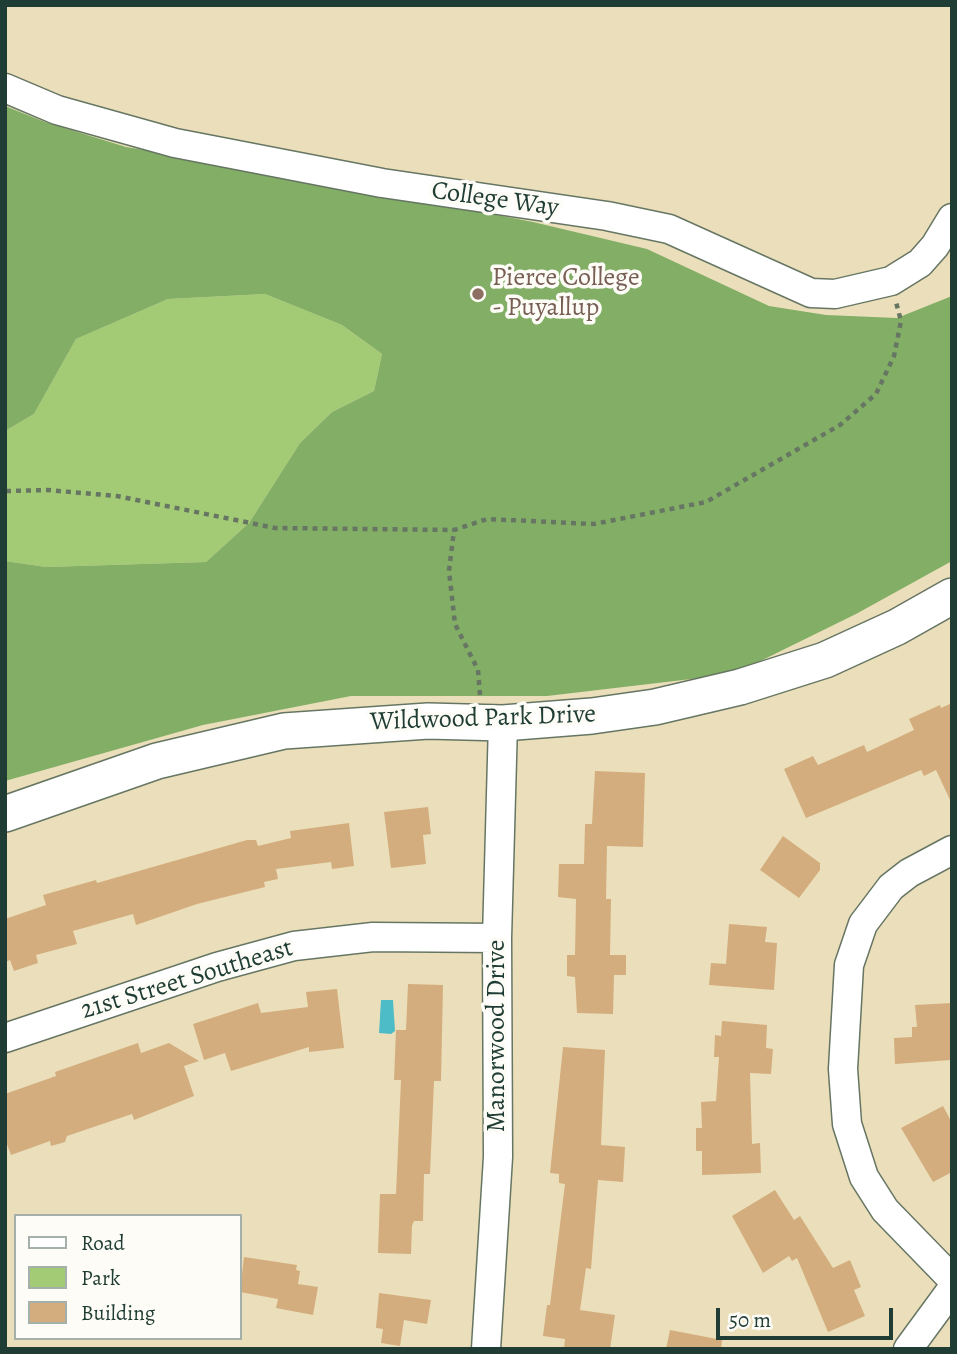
<!DOCTYPE html>
<html>
<head>
<meta charset="utf-8">
<style>
  body { margin:0 }
  #map { position:relative; width:957px; height:1354px; overflow:hidden; background:#ebdfbb; font-family:Alegreya,serif }
  canvas { display:block }
  .frame { position:absolute; inset:0; border:7px solid #1f3d34; pointer-events:none }
  .legend { position:absolute; left:14px; top:1214px; width:228px; height:126px; box-sizing:border-box; background:#fdfcf7; border:2px solid #a4b0a9; margin:0; padding:9px 12px; list-style:none; font-size:21px; color:#1f3d34 }
  .legend li { display:flex; align-items:center; gap:14px; height:35px }
  .legend b { width:35px; border:2px solid #a4b0a9 }
  .scale { position:absolute; left:716px; top:1308px; width:177px; height:32px; box-sizing:border-box; border:4px solid #1f3d34; border-top:0; padding-left:9px; font-size:21px; line-height:24px; white-space:nowrap; color:#1f3d34; -webkit-text-stroke:5px #fdfcf7; paint-order:stroke }
</style>
</head>
<body>
<div id="map">
<canvas width="957" height="1354"></canvas>
<div class="frame"></div>
<ul class="legend">
<li><b style="height:9px;background:#fff"></b>Road</li>
<li><b style="height:19px;background:#a3ca74"></b>Park</li>
<li><b style="height:19px;background:#d3ad7d"></b>Building</li>
</ul>
<div class="scale">50 m</div>
</div>
<script>
const c = document.querySelector('canvas').getContext('2d');
c.lineJoin = 'round';
function fill(path, color) {
  c.fillStyle = color;
  c.fill(path, 'evenodd');
}
function shape(rows) {
  const path = new Path2D();
  for (const r of rows) {
    path.moveTo(r[0], r[1]);
    for (let i = 2; i < r.length; i += 2) path.lineTo(r[i], r[i + 1]);
  }
  return path;
}
function strokePath(path, color, width, dash) {
  c.strokeStyle = color;
  c.lineWidth = width;
  c.lineCap = dash ? 'butt' : 'round';
  c.setLineDash(dash || []);
  c.stroke(path);
}
function label(font, color, halo, rows, align = 'center') {
  c.font = font + ' Alegreya,serif';
  c.lineWidth = 7;
  c.setLineDash([]);
  c.textBaseline = 'middle';
  c.strokeStyle = halo;
  c.fillStyle = color;
  for (const [text, x, y, turn = 0] of rows) {
    c.save();
    c.translate(x, y);
    c.rotate((+turn || 0) * Math.PI / 180);
    c.textAlign = isNaN(turn) ? turn : align;
    if (halo) c.strokeText(text, 0, 0);
    c.fillText(text, 0, 0);
    c.restore();
  }
}
fill(shape([
  [265,294,342,325,382,354,374,391,332,412,300,443,249,523,206,562,46,567,5,561,5,431,34,414,76,339,168,299]
]), '#a3ca74');
fill(shape([
  [5,106,45,122,126,147,250,167,533,222,647,249,769,306,826,315,897,318,952,296,952,561,856,614,734,674,547,696,351,696,203,725,5,781,5,561,46,567,206,562,249,523,300,443,332,412,374,391,382,354,342,325,265,294,168,299,76,339,34,414,5,431]
]), '#82ae66');
fill(shape([
  [381,1000,393,1000,395,1031,391,1034,379,1033]
]), '#4ebcc6');
fill(shape([
  [952,703,952,804,936,770,924,776,921,770,806,818,784,769,813,756,818,765,864,745,867,752,914,730,909,719,940,705,941,708],
  [595,771,645,773,643,847,607,846,606,899,611,899,610,955,626,955,626,975,614,975,613,1014,577,1013,575,977,567,976,567,955,575,955,576,899,558,897,559,864,584,864,585,824,592,824],
  [428,807,431,834,423,835,426,864,391,868,384,812],
  [349,823,354,866,332,869,331,862,276,869,278,879,264,882,265,887,197,904,136,925,133,914,73,931,77,944,36,955,38,963,14,971,10,960,5,962,5,919,46,905,43,895,96,880,97,883,247,840,256,840,258,846,291,838,290,831],
  [783,836,820,863,820,870,799,898,760,870],
  [729,924,767,927,765,942,777,943,774,990,709,985,711,963,726,964],
  [408,984,443,985,441,1081,434,1081,430,1174,424,1174,423,1221,414,1221,412,1226,411,1254,378,1253,380,1194,396,1194,401,1080,394,1080,396,1030,406,1030],
  [337,989,344,1048,309,1052,309,1047,231,1071,225,1053,204,1060,193,1024,258,1003,261,1013,308,1007,306,992],
  [952,1003,951,1060,895,1064,894,1038,912,1037,912,1027,917,1027,915,1005],
  [722,1021,767,1025,766,1048,773,1049,771,1074,750,1073,752,1144,760,1143,761,1173,702,1175,702,1151,696,1151,696,1128,702,1128,701,1102,716,1101,719,1057,714,1057,715,1035,721,1036],
  [138,1043,141,1053,169,1043,199,1061,184,1066,194,1096,134,1120,132,1114,67,1136,65,1142,51,1146,50,1141,11,1155,5,1139,5,1094,56,1076,55,1072],
  [563,1047,605,1050,601,1145,625,1147,623,1182,598,1180,591,1269,586,1268,580,1310,615,1315,610,1349,564,1349,565,1339,543,1336,547,1305,550,1305,565,1184,559,1183,559,1174,550,1173],
  [943,1106,952,1123,952,1172,933,1182,901,1128],
  [775,1190,794,1220,800,1216,833,1268,850,1260,861,1287,854,1290,865,1316,828,1332,797,1258,792,1261,789,1256,763,1273,732,1216],
  [244,1257,297,1265,296,1270,300,1271,298,1284,318,1287,313,1315,276,1308,278,1299,240,1292],
  [379,1293,431,1300,427,1324,404,1320,400,1346,381,1343,383,1329,376,1328],
  [670,1330,722,1340,721,1349,666,1349]
]), '#d3ad7d');
const minor = shape([
  [5,88,57,110,175,143,382,183,607,216,669,229,811,293,835,294,891,281,920,263,935,246,952,218],
  [952,850,909,873,891,887,863,924,849,965,843,1069,847,1124,864,1177,885,1210,952,1279],
  [5,1038,217,967,294,946,373,937,497,938],
  [486,1349,498,1157,497,938,503,723],
  [908,1349,952,1289]
]);
const tertiary = shape([
  [5,814,157,761,284,731,428,721,503,723,592,716,655,707,740,687,825,660,897,627,952,596]
]);
strokePath(minor, '#667663', 31);
strokePath(tertiary, '#667663', 38);
strokePath(shape([
  [6,491,47,490,117,496,275,528,454,530],
  [480,695,478,670,455,624,449,571,454,530,487,519,594,524,706,502,840,425,876,394,894,356,901,321,896,302]
]), '#667663', 4.5, [5, 5]);
strokePath(minor, '#fff', 28);
strokePath(tertiary, '#fff', 35);
for (const [x, y, r, color] of [
  [478,294,7,"#8d6e63"]
]) {
  const dot = new Path2D();
  dot.arc(x, y, r, 0, 2 * Math.PI);
  c.fillStyle = color;
  c.fill(dot);
  strokePath(dot, '#fdfcf7', 2.5);
}
label('26px', '#1f3d34', '#fdfcf7', [
  ["College Way",495,200,8],
  ["Wildwood Park Drive",483,719,-2],
  ["21st Street Southeast",187,980,-17],
  ["Manorwood Drive",498,1036,-90]
]);
label('26px', '#785e54', '#fdfcf7', [
  ["Pierce College",492,279],
  ["- Puyallup",492,309]
], 'left');
</script>
</body>
</html>
